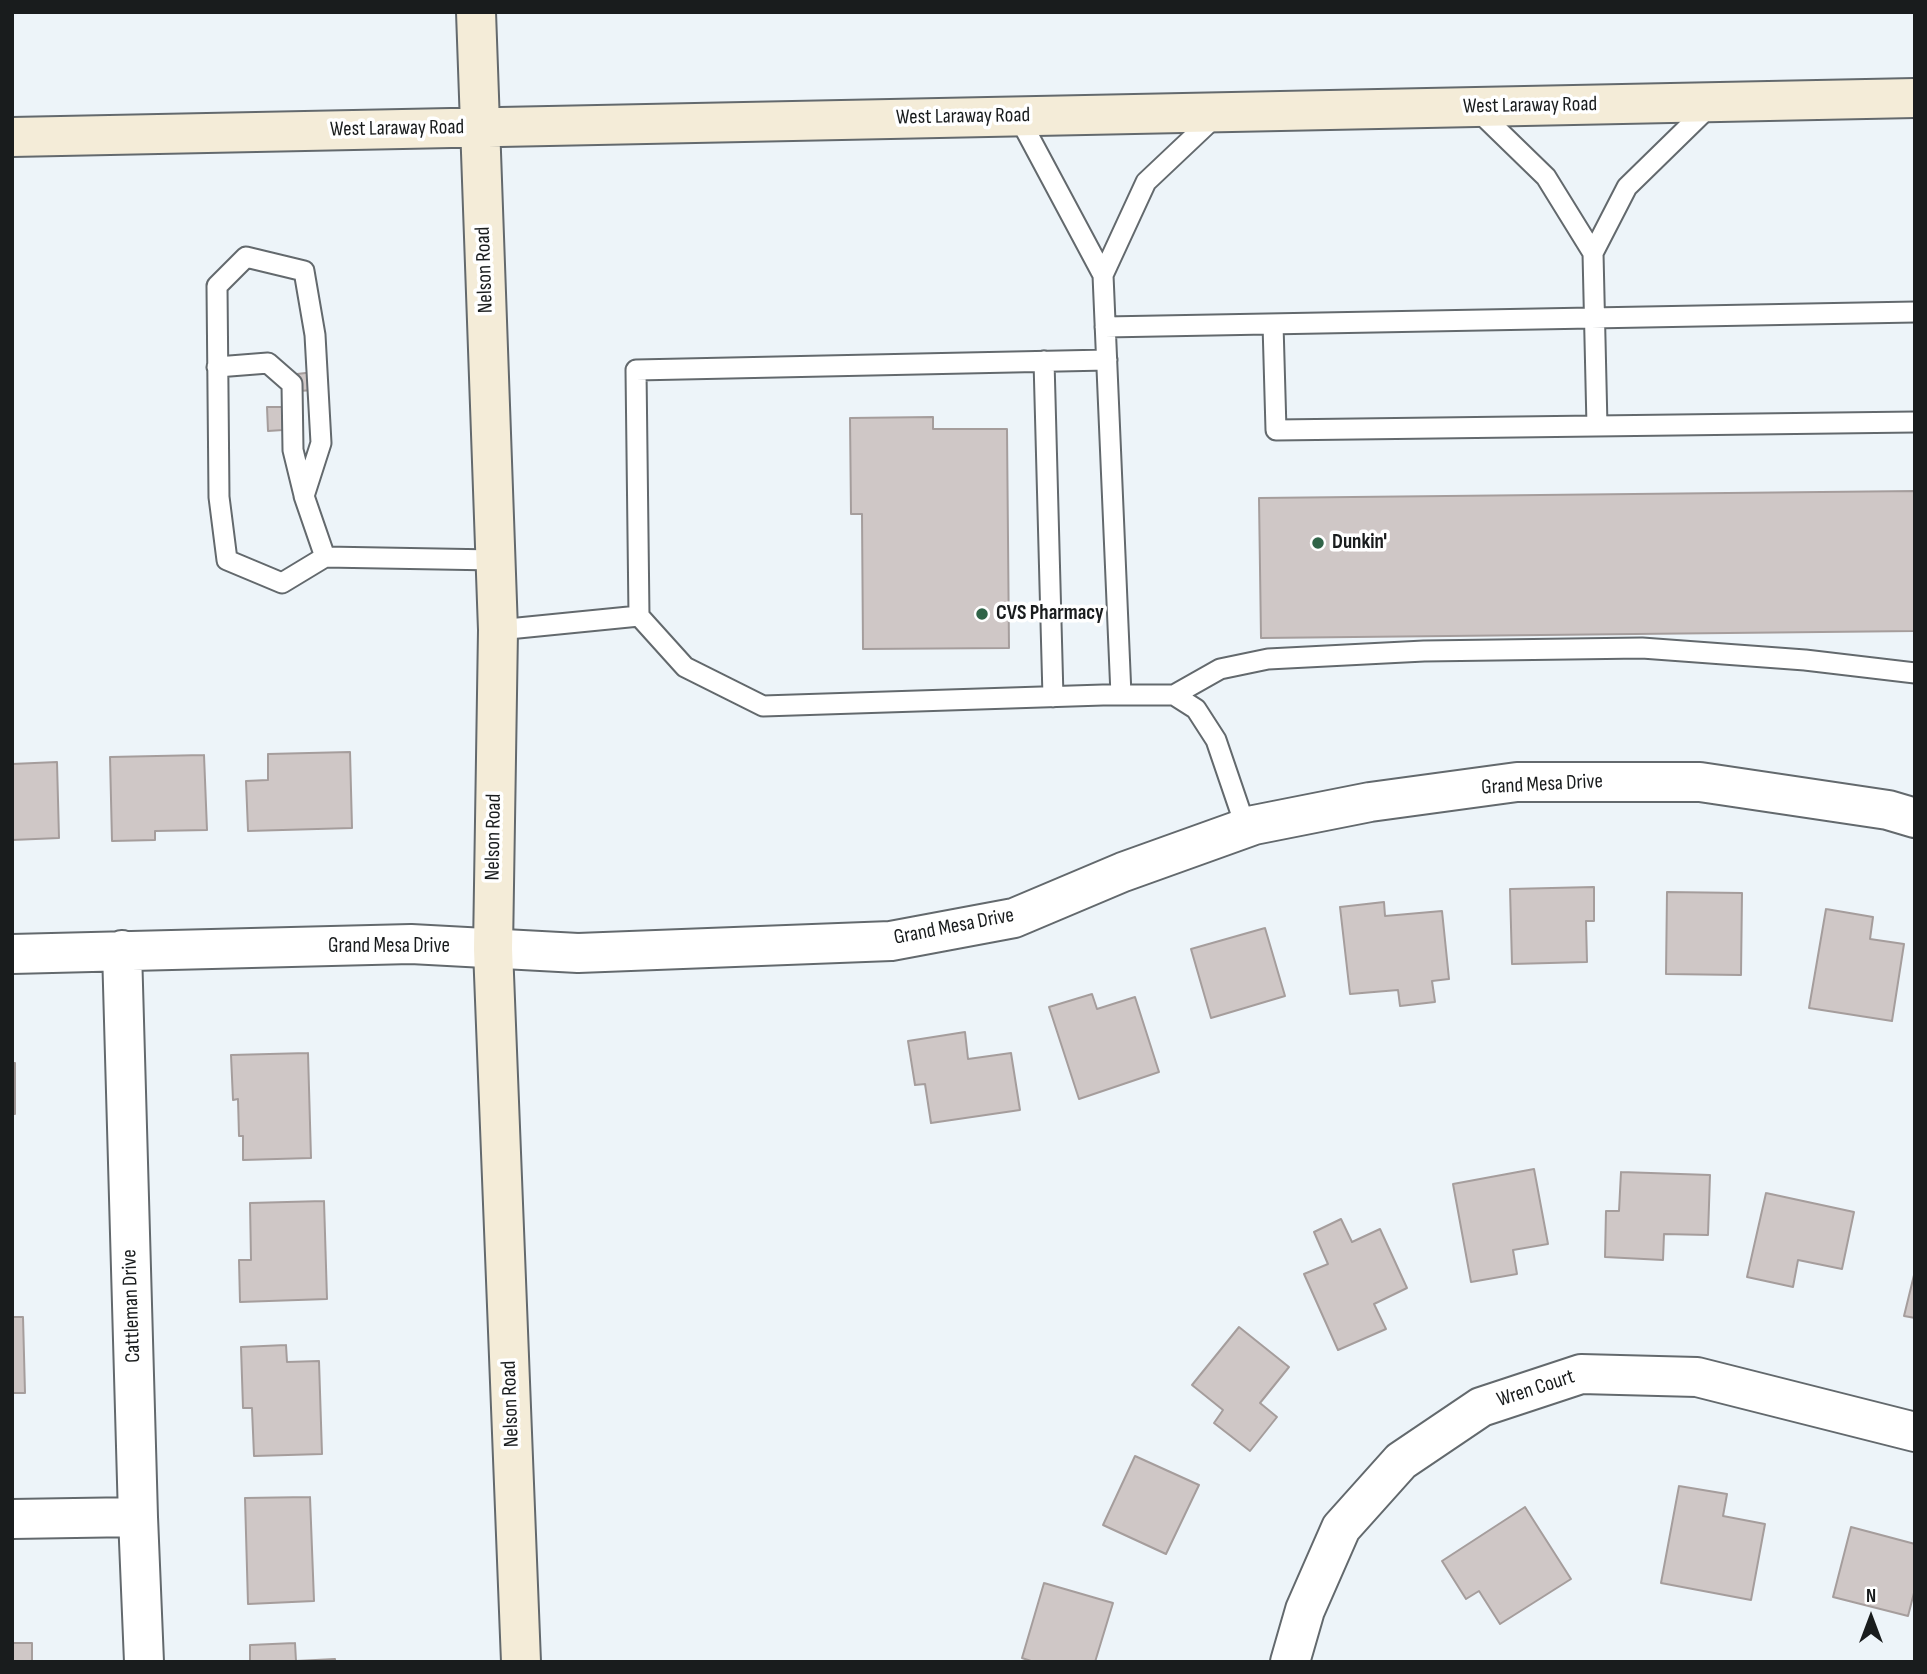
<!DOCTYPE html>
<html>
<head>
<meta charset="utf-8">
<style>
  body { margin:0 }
  #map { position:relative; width:1927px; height:1674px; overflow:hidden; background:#edf4f9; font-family:"Sofia Sans Condensed",sans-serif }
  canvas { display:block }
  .frame { position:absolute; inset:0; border:14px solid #191c1d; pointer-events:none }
  .north { position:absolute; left:1836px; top:1583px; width:70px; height:70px; -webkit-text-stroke:5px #fff; paint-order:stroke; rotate:0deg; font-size:19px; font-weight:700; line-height:28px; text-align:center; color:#191c1d }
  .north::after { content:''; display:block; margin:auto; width:24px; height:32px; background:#191c1d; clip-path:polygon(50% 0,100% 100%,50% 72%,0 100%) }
</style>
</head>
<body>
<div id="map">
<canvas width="1927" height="1674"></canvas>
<div class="frame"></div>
<div class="north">N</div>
</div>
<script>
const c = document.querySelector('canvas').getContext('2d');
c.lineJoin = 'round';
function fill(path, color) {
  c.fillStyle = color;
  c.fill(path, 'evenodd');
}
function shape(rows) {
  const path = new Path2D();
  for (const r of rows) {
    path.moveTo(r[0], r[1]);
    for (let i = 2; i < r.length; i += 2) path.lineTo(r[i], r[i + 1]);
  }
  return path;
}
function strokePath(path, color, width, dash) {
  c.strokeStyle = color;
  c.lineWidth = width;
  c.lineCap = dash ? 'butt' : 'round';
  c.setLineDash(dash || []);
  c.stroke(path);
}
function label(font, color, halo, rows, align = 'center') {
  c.font = font + ' "Sofia Sans Condensed",sans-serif';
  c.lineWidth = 7;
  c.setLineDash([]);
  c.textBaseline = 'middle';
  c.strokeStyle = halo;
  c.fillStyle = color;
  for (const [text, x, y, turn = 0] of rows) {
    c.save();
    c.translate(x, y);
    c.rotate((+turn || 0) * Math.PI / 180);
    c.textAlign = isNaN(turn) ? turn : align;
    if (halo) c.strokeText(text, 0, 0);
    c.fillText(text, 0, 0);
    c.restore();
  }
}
const building = shape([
  [314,372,315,390,298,391,297,374,314,372],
  [267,407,282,407,283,430,268,431,267,407],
  [933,417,933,429,1007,429,1009,648,863,649,862,514,851,514,850,418,933,417],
  [1915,491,1915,631,1261,638,1259,498,1915,491],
  [350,752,352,828,248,831,246,781,268,780,268,754,350,752],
  [204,755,207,830,155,831,155,840,112,841,110,757,204,755],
  [57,762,59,838,12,840,12,764,57,762],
  [1594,887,1594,921,1586,921,1587,962,1512,964,1510,889,1594,887],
  [1667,892,1742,893,1741,975,1666,974,1667,892],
  [1384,902,1385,916,1442,911,1449,979,1432,981,1435,1002,1400,1006,1398,990,1350,994,1340,907,1384,902],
  [1826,909,1873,917,1870,939,1904,944,1892,1021,1809,1008,1826,909],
  [1265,928,1285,996,1211,1018,1191,949,1265,928],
  [1092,994,1097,1009,1135,997,1159,1072,1079,1099,1049,1007,1092,994],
  [965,1032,968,1059,1011,1053,1020,1110,931,1123,925,1084,915,1085,908,1041,965,1032],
  [308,1053,311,1158,243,1160,243,1136,239,1136,238,1099,233,1100,231,1055,308,1053],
  [12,1063,15,1063,15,1114,12,1114,12,1063],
  [1534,1169,1548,1244,1513,1250,1517,1274,1471,1282,1453,1184,1534,1169],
  [1621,1172,1710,1175,1708,1235,1664,1234,1663,1260,1605,1257,1606,1211,1619,1211,1621,1172],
  [1766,1193,1854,1212,1842,1269,1798,1260,1793,1287,1747,1277,1766,1193],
  [324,1201,327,1299,240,1302,239,1260,251,1260,250,1203,324,1201],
  [1341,1219,1352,1242,1380,1229,1407,1288,1374,1304,1386,1329,1338,1350,1304,1274,1328,1264,1314,1232,1341,1219],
  [1915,1271,1915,1318,1904,1316,1915,1271],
  [12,1317,23,1317,25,1393,12,1393,12,1317],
  [1239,1327,1289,1367,1260,1403,1277,1417,1250,1451,1214,1423,1223,1410,1192,1385,1239,1327],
  [286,1345,287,1362,319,1361,322,1454,254,1456,252,1408,243,1408,241,1347,286,1345],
  [1135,1456,1199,1485,1166,1554,1103,1525,1135,1456],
  [1679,1486,1727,1494,1723,1516,1765,1524,1751,1600,1661,1583,1679,1486],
  [310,1497,314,1601,248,1604,245,1498,310,1497],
  [1525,1507,1571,1579,1500,1624,1479,1591,1466,1599,1442,1561,1525,1507],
  [1851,1527,1915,1544,1915,1589,1908,1616,1833,1597,1851,1527],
  [1044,1583,1113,1603,1095,1662,1034,1662,1022,1658,1044,1583],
  [12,1643,32,1643,32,1662,12,1662,12,1643],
  [295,1643,296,1661,335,1659,335,1662,250,1662,250,1645,295,1643]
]);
fill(building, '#cfc7c6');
strokePath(building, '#a59d9c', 2);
const lane = shape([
  [1475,108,1546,177,1593,253],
  [1018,116,1103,275,1121,695],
  [1103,275,1146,182,1218,114],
  [1273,324,1276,430,1915,422],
  [1105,327,1915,312],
  [1044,361,1053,697],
  [217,367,268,363,292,384,293,450,304,495],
  [1597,426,1593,253,1627,187,1713,103],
  [325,557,282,583,227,560,219,497,217,286,246,257,304,271,315,335,321,443,304,496,325,557,495,560],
  [639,616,636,370,1107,360],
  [498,630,639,616,685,667,763,706,1103,695,1174,695,1196,709,1216,740,1246,828],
  [1174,695,1220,669,1268,659,1424,651,1642,648,1805,660,1915,673]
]);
const street = shape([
  [122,950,138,1517,144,1662],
  [12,954,411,944,578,953,891,941,1014,918,1123,872,1254,825,1370,802,1517,782,1700,782,1888,810,1915,818],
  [12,1519,138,1517],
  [1290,1662,1305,1610,1341,1528,1401,1461,1481,1407,1581,1374,1697,1377,1915,1432]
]);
const secondary = shape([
  [476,12,498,630,493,949,521,1662],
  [12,137,1915,98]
]);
strokePath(lane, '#63696d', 23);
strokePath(street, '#63696d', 42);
strokePath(secondary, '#63696d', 42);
strokePath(lane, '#fff', 19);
strokePath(street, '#fff', 38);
strokePath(secondary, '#f4ecd8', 38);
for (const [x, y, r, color] of [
  [1318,543,7,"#306448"],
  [982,614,7,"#306448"]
]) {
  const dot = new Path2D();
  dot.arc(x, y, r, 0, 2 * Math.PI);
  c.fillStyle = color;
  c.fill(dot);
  strokePath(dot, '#fff', 2.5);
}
label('21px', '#191c1d', '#fff', [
  ["West Laraway Road",1530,106,-1],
  ["West Laraway Road",963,117,-1],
  ["West Laraway Road",397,129,-1],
  ["Nelson Road",485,270,-92],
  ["Grand Mesa Drive",1542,785,-3],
  ["Nelson Road",494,837,-89],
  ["Grand Mesa Drive",954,927,-11],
  ["Grand Mesa Drive",389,947],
  ["Cattleman Drive",132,1306,-92],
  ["Wren Court",1536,1389,-18],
  ["Nelson Road",511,1404,-92]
]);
label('bold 21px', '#191c1d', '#fff', [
  ["Dunkin'",1332,543],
  ["CVS Pharmacy",996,614]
], 'left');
</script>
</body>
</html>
